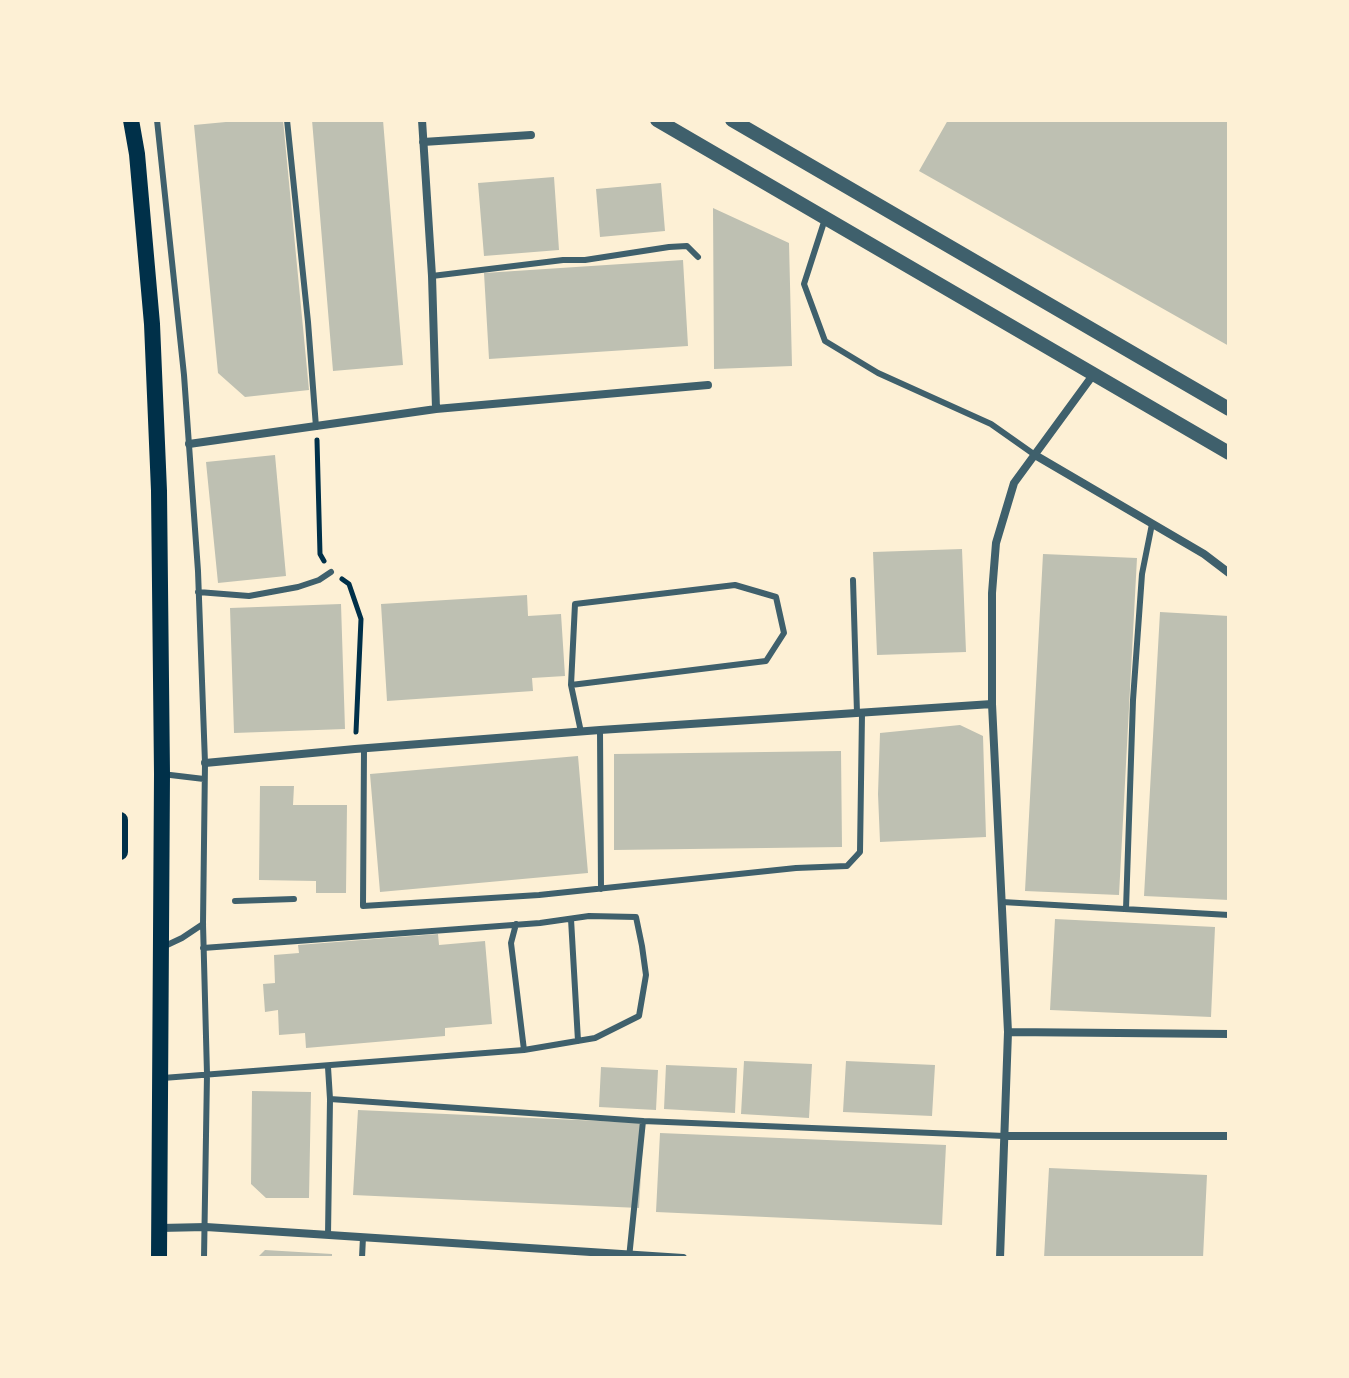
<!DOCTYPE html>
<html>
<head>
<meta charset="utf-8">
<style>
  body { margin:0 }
  #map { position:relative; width:1349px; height:1378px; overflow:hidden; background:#fdf0d5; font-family:"Source Sans 3",sans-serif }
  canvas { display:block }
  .frame { position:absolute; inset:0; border:122px solid #fdf0d5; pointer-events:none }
</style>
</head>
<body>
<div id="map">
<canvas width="1349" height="1378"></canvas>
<div class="frame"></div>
</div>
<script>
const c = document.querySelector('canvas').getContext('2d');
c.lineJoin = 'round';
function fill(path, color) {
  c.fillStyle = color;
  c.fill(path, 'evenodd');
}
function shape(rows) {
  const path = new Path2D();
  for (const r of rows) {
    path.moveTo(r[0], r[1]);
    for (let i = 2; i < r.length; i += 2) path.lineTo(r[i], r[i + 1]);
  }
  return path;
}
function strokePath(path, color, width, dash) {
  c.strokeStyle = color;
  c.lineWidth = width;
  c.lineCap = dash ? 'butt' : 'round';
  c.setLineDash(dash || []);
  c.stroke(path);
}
fill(shape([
  [247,120,283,120,309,390,245,397,218,373,194,125],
  [312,120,383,120,403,365,333,371],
  [948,120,1229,120,1229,346,919,171],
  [554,177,559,250,484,256,478,183],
  [661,183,665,231,600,237,596,189],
  [713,208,789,243,792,366,714,369],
  [683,260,688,346,489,359,484,273],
  [275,455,286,576,218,583,206,462],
  [962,549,966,652,877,655,873,552],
  [1043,554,1137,558,1119,895,1025,891],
  [527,595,528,616,561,614,565,676,532,678,533,691,387,701,381,604],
  [341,604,345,729,234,733,230,608],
  [1160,612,1229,616,1229,900,1144,896],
  [960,725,983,736,986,837,880,842,878,794,880,733],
  [841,751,842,847,614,850,614,754],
  [578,756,588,873,380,892,370,774],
  [260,786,294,786,293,805,347,805,346,893,316,893,316,881,259,880],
  [1055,919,1215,927,1211,1017,1050,1010],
  [438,934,439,945,485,941,492,1024,445,1028,445,1036,306,1048,305,1033,279,1035,278,1010,265,1012,263,984,275,983,274,955,299,953,298,945],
  [744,1061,812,1064,809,1118,741,1114],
  [846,1061,935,1065,932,1116,843,1112],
  [666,1065,737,1068,735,1113,664,1109],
  [601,1067,658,1070,656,1110,599,1107],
  [252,1091,311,1092,309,1198,266,1198,251,1184],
  [358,1110,644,1123,639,1208,353,1195],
  [660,1133,946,1145,942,1225,656,1212],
  [1049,1168,1207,1175,1203,1258,1044,1258],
  [265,1250,332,1254,332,1258,257,1258]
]), '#bec0b2');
strokePath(shape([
  [317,440,320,554,324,561],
  [342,579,349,584,361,619,356,732]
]), '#003049', 5);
strokePath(shape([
  [157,120,184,375,198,571,205,763,203,924,207,1074,204,1258],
  [287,120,308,322,316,427],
  [825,219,804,284,825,341,878,373,991,424,1035,455],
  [432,276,563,260,585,260,669,247,687,246,698,257],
  [853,580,857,713],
  [198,592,249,596,298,587,319,580,331,572],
  [571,685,766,661,784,633,776,597,735,585,575,604,571,685,581,732],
  [600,730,601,889],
  [364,749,363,906,539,895,796,868,847,866,860,852,862,714],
  [162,774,204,779],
  [235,901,294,899],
  [1002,902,1229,915],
  [1126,909,1133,700,1142,574,1152,524],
  [571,919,578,1041],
  [516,924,511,943,524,1050],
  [165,946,182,938,203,924],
  [328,1067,330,1099,328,1235],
  [163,1078,524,1050,595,1038,639,1016,646,975,642,946,636,917,589,916,540,923,203,948],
  [330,1099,643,1121,1005,1136],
  [362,1258,363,1237],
  [629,1258,643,1121]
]), '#3f606c', 6);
strokePath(shape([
  [422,120,432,276,436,409],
  [423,142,531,135],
  [189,444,436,409,708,385],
  [1035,455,1204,554,1229,573],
  [205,763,355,749,600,730,992,704],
  [1008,1032,1229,1034],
  [1005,1136,1229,1136],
  [160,1228,206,1227,683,1258],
  [1000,1258,1008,1032,992,704,992,593,996,543,1014,483,1093,375]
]), '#3f606c', 8);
strokePath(shape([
  [657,120,1229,453],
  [732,120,1229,409]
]), '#3f606c', 14);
strokePath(shape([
  [131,120,137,154,152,324,159,491,162,774,159,1258],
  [120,820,120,852]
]), '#003049', 16);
</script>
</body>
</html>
